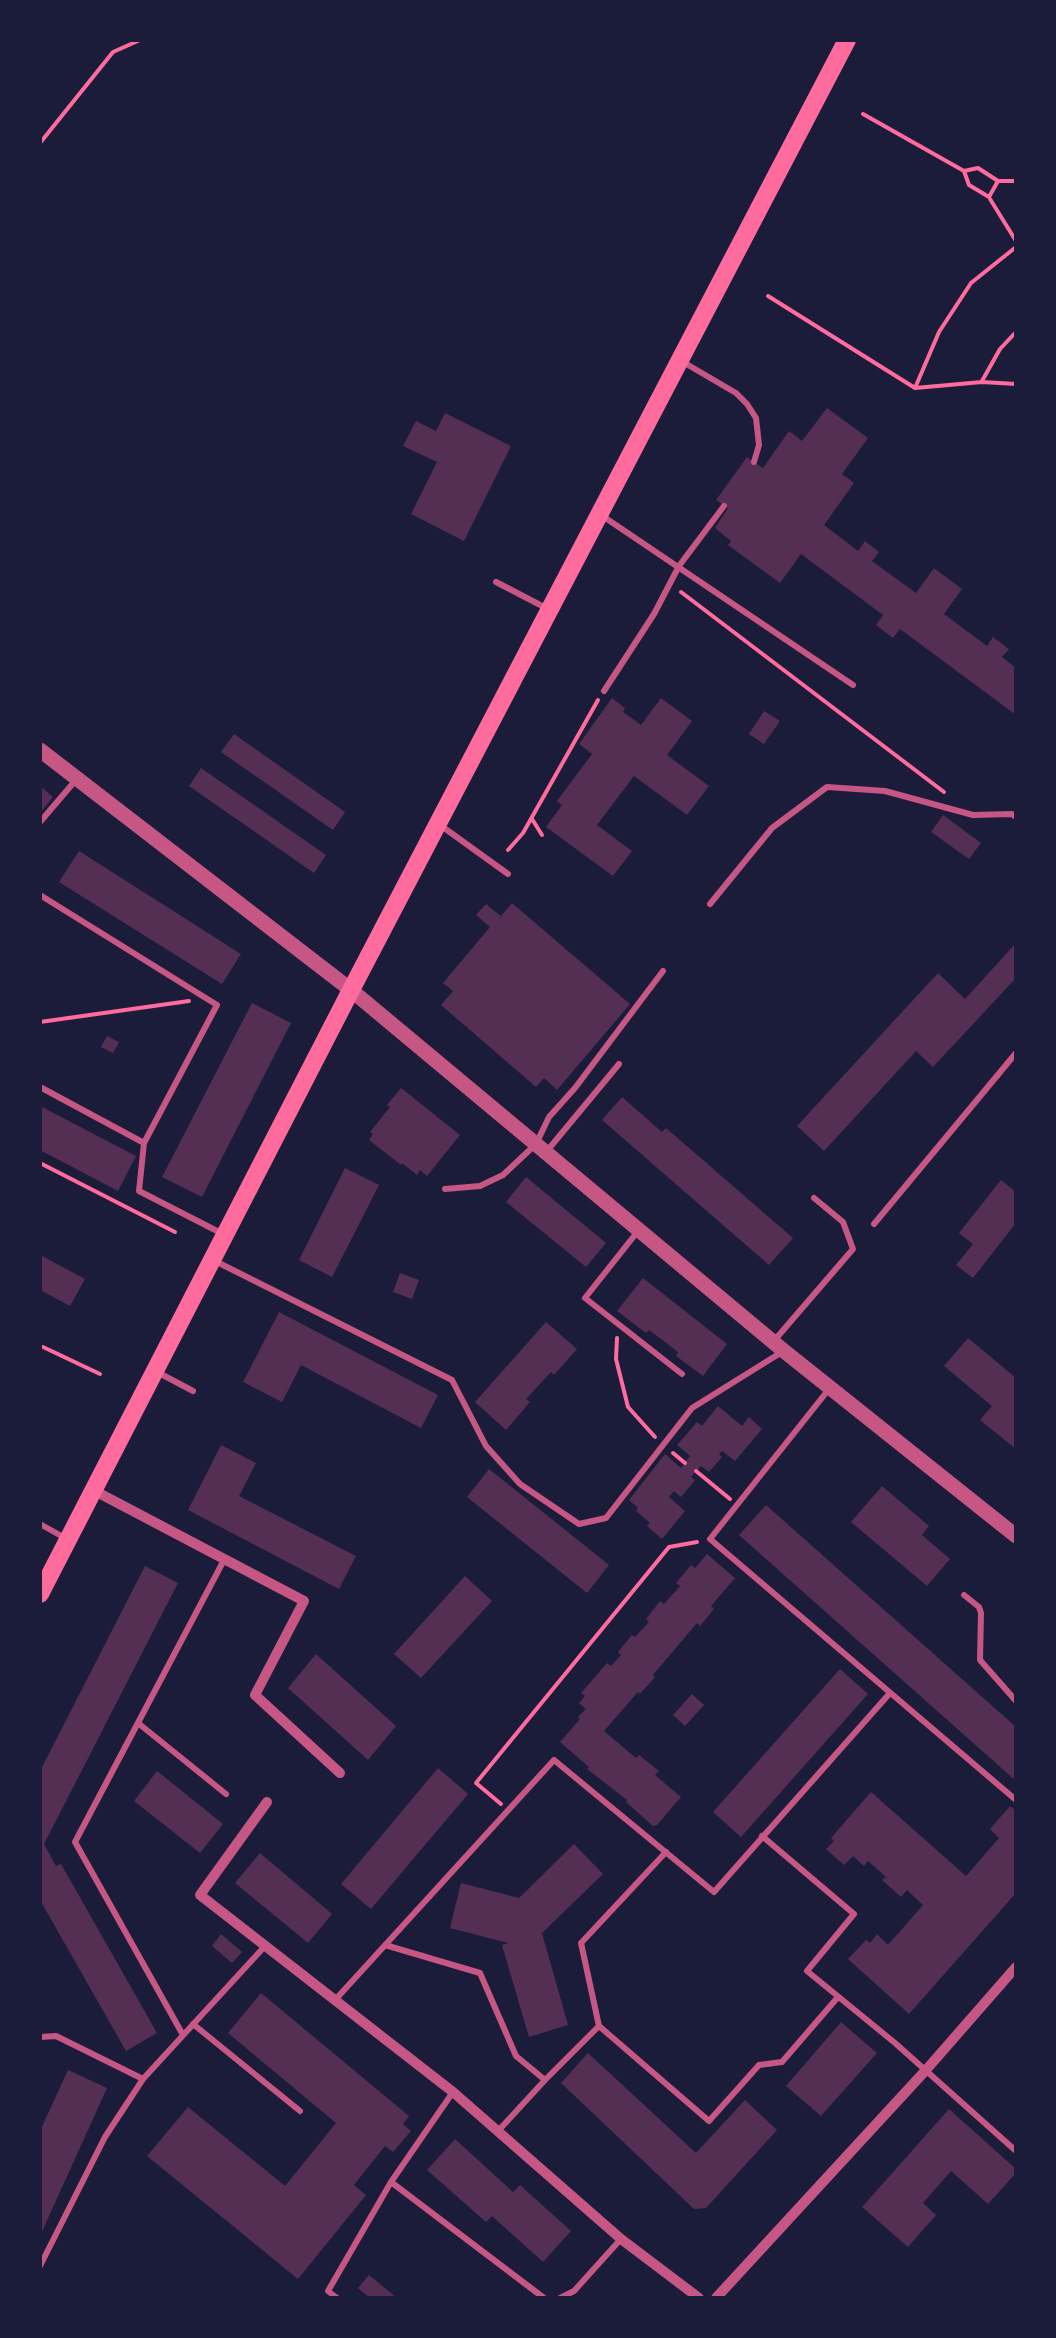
<!DOCTYPE html>
<html>
<head>
<meta charset="utf-8">
<style>
  body { margin:0 }
  #map { position:relative; width:1056px; height:2338px; overflow:hidden; background:#1b1b3a; font-family:"DejaVu Sans",sans-serif }
  canvas { display:block }
  .frame { position:absolute; inset:0; border:42px solid #1b1b3a; pointer-events:none }
</style>
</head>
<body>
<div id="map">
<canvas width="1056" height="2338"></canvas>
<div class="frame"></div>
</div>
<script>
const c = document.querySelector('canvas').getContext('2d');
c.lineJoin = 'round';
function fill(path, color) {
  c.fillStyle = color;
  c.fill(path, 'evenodd');
}
function shape(rows) {
  const path = new Path2D();
  for (const r of rows) {
    path.moveTo(r[0], r[1]);
    for (let i = 2; i < r.length; i += 2) path.lineTo(r[i], r[i + 1]);
  }
  return path;
}
function strokePath(path, color, width, dash) {
  c.strokeStyle = color;
  c.lineWidth = width;
  c.lineCap = dash ? 'butt' : 'round';
  c.setLineDash(dash || []);
  c.stroke(path);
}
fill(shape([
  [827,408,868,438,842,474,854,483,824,525,858,551,865,541,879,552,872,561,916,593,934,568,962,589,944,614,987,646,993,637,1009,649,1002,657,1016,668,1016,715,900,629,893,638,876,625,883,615,801,554,780,583,728,545,731,541,715,528,728,508,716,500,747,457,763,468,789,431,802,441],
  [445,413,511,446,464,541,411,514,437,462,403,446,416,421,436,431],
  [612,698,625,708,623,712,641,725,661,698,692,721,667,755,709,786,687,815,634,776,597,825,632,851,613,876,546,827,562,805,557,801,592,754,579,744],
  [764,711,780,721,764,744,749,734],
  [234,734,345,812,333,830,221,752],
  [201,768,326,855,314,873,189,786],
  [40,786,53,797,40,813],
  [943,815,981,843,969,859,931,832],
  [79,851,241,954,222,984,59,882],
  [512,903,630,1004,557,1090,544,1078,536,1087,441,1005,453,991,443,983,490,927,476,915,486,904,501,916],
  [1016,943,1016,978,933,1067,916,1051,824,1151,797,1126,938,973,965,999],
  [252,1003,291,1023,202,1197,162,1177],
  [107,1036,119,1042,113,1053,101,1047],
  [401,1088,460,1135,427,1176,420,1170,417,1175,402,1163,401,1165,369,1140,373,1134,370,1132,390,1107,387,1105],
  [622,1097,662,1132,666,1128,793,1238,769,1265,602,1120],
  [40,1106,136,1156,118,1191,40,1150],
  [345,1168,379,1185,332,1277,299,1260],
  [526,1177,606,1243,586,1267,506,1202],
  [1001,1180,1016,1192,1016,1223,973,1278,956,1265,973,1244,959,1233],
  [40,1255,85,1279,70,1306,40,1290],
  [400,1273,419,1280,412,1299,393,1292],
  [643,1278,727,1344,703,1376,676,1356,678,1352,649,1330,646,1333,617,1311],
  [279,1312,438,1395,421,1428,301,1365,282,1402,243,1382],
  [546,1322,577,1349,554,1375,551,1372,526,1399,530,1402,506,1430,475,1402],
  [968,1338,1016,1378,1016,1449,980,1420,992,1406,944,1366],
  [718,1406,742,1426,749,1417,762,1429,735,1461,722,1451,719,1454,722,1457,709,1472,701,1466,691,1477,695,1480,681,1497,674,1491,669,1497,685,1511,662,1539,647,1526,650,1523,636,1511,638,1508,629,1500,665,1454,681,1468,690,1456,677,1445,697,1422,702,1426],
  [221,1445,256,1463,239,1496,356,1556,339,1589,188,1510],
  [489,1469,609,1565,587,1593,467,1497],
  [882,1486,929,1526,922,1535,950,1559,927,1586,851,1522],
  [766,1505,1016,1727,1016,1781,739,1535],
  [707,1554,735,1578,711,1606,714,1609,700,1626,697,1623,653,1675,655,1677,640,1694,638,1692,604,1731,636,1758,639,1755,659,1771,655,1775,681,1797,657,1825,653,1826,626,1802,627,1800,587,1769,589,1767,560,1742,580,1719,578,1717,586,1709,579,1703,585,1696,581,1693,607,1663,611,1666,621,1655,618,1652,632,1635,635,1637,649,1622,646,1619,660,1601,664,1604,680,1586,676,1583,691,1565,695,1568],
  [145,1566,178,1583,44,1844,56,1866,61,1864,157,2033,126,2051,40,1900,40,1771],
  [465,1576,492,1601,421,1678,394,1654],
  [316,1654,396,1726,368,1760,288,1688],
  [840,1669,868,1694,741,1837,713,1812],
  [692,1694,704,1705,685,1726,673,1715],
  [438,1768,468,1794,371,1909,341,1884],
  [157,1771,223,1824,200,1853,134,1801],
  [871,1792,966,1876,999,1838,990,1829,1010,1806,1016,1811,1016,1893,909,2014,848,1959,866,1940,870,1943,877,1934,888,1945,923,1905,907,1890,901,1897,882,1880,886,1877,868,1861,864,1866,853,1856,844,1865,826,1849,834,1841,831,1838],
  [574,1844,603,1874,542,1933,568,2025,529,2037,502,1945,508,1943,450,1928,461,1883,519,1898],
  [260,1853,332,1914,308,1943,235,1883],
  [221,1934,242,1952,232,1963,212,1946],
  [261,1993,409,2116,403,2124,411,2131,393,2152,385,2146,354,2185,366,2195,298,2279,147,2156,188,2107,285,2186,336,2123,228,2033],
  [841,2022,877,2053,821,2116,786,2086],
  [588,2053,696,2153,745,2100,777,2130,706,2208,694,2209,561,2083],
  [68,2070,107,2088,40,2236,40,2131],
  [949,2109,1016,2169,1016,2173,988,2204,951,2171,923,2203,936,2215,908,2247,862,2207],
  [455,2139,513,2192,520,2185,571,2231,543,2262,492,2216,486,2222,427,2170],
  [369,2275,397,2298,370,2298,358,2288]
]), '#542f53');
strokePath(shape([
  [863,114,964,171,969,185,989,197,998,181,978,168,964,171],
  [40,143,113,52,140,40],
  [998,181,1016,181],
  [990,199,1016,241],
  [768,296,915,388,982,382,1016,384],
  [982,381,1000,349,1016,332],
  [915,388,939,332,971,283,1016,247],
  [681,592,944,792],
  [532,819,542,835],
  [508,850,523,833,598,700],
  [40,1022,189,1001],
  [40,1163,175,1232],
  [617,1338,616,1359,628,1407,655,1437],
  [43,1347,100,1374],
  [673,1453,685,1463],
  [696,1471,730,1499],
  [501,1804,476,1783,669,1547,697,1542]
]), '#ff6b9d', 4);
strokePath(shape([
  [683,362,736,393,747,404,756,418,759,445,754,462],
  [601,515,853,685],
  [496,582,548,609],
  [604,691,654,614,679,566,724,506],
  [40,822,75,781],
  [440,825,508,874],
  [40,895,217,1005,144,1143],
  [710,904,772,828,827,787,885,791,973,815,1012,814,1016,817],
  [40,1087,144,1143,139,1191,221,1233],
  [547,1151,619,1064],
  [445,1189,480,1186,503,1175,536,1144,549,1117,575,1088,663,971],
  [874,1224,1016,1053],
  [638,1231,585,1298,682,1374],
  [213,1260,452,1380,486,1446,520,1484,579,1524,606,1518,692,1408,782,1352],
  [773,1342,853,1249,843,1222,814,1198],
  [159,1373,193,1391],
  [829,1389,710,1539,1016,1800],
  [40,1524,65,1538],
  [964,1595,979,1607,981,1613,980,1660,1016,1701],
  [138,1723,226,1794],
  [762,1836,854,1914,807,1971,895,2043,1016,2151],
  [385,1945,480,1973,516,2056,545,2080,499,2130],
  [335,2000,554,1760,714,1892,890,1693],
  [193,2024,300,2111],
  [599,2026,709,2121,759,2065,782,2062,838,1997],
  [183,2035,75,1842,224,1560],
  [40,2037,56,2036,143,2079,265,1946],
  [545,2080,599,2026,581,1943,666,1852],
  [391,2182,453,2092],
  [40,2266,105,2137,143,2079],
  [337,2298,328,2291,391,2182,544,2298],
  [560,2298,574,2291,620,2240]
]), '#c65784', 6);
strokePath(shape([
  [93,1490,304,1601,255,1695,340,1773],
  [267,1802,200,1895,453,2092,621,2239,699,2298],
  [716,2298,926,2070,1016,1967]
]), '#c65784', 10);
strokePath(shape([
  [40,750,351,990,784,1351,1016,1536]
]), '#c65784', 15);
strokePath(shape([
  [40,1594,351,990,847,40]
]), '#ff6b9d', 18);
</script>
</body>
</html>
